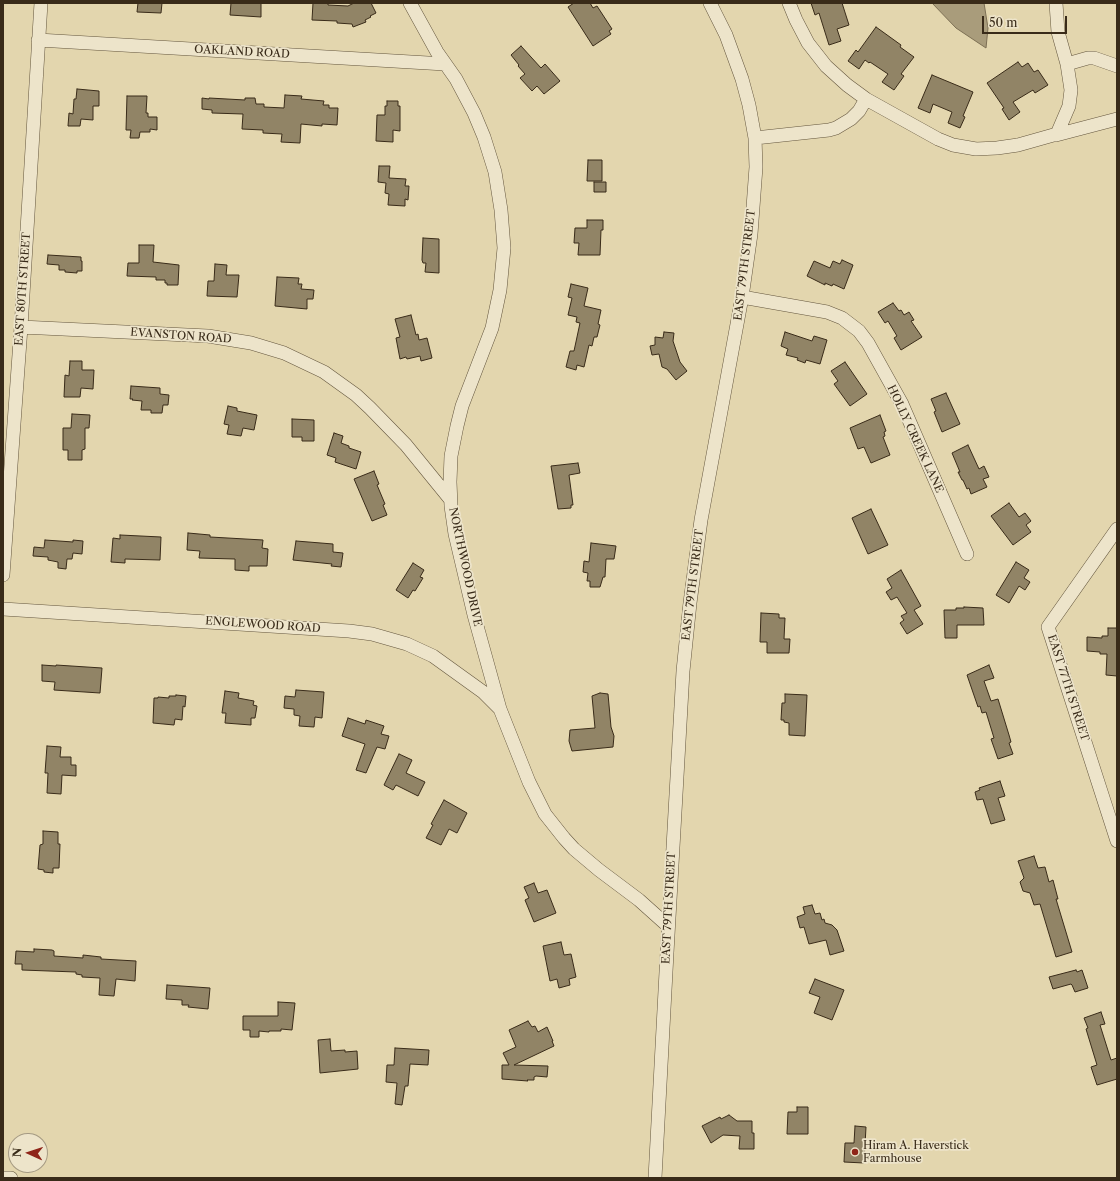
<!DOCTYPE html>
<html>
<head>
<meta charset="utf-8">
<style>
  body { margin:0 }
  #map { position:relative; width:1120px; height:1181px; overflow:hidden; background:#e3d6ae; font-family:"Libre Caslon Text",serif }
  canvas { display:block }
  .frame { position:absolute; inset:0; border:4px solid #392b19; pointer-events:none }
  .north { position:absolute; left:8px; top:1133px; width:40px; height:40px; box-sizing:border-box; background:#ede4ca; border:1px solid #a59a83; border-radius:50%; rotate:273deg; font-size:11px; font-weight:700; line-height:16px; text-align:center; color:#392b19 }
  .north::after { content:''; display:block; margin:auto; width:14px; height:18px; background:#8f2418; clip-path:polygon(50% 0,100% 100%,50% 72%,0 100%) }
  .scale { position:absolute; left:982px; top:16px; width:85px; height:18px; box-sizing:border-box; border:2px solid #392b19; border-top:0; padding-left:5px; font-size:12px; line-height:14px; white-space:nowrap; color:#392b19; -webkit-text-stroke:3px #ede4ca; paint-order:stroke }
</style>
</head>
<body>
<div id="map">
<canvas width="1120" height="1181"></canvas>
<div class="frame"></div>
<div class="north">N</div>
<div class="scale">50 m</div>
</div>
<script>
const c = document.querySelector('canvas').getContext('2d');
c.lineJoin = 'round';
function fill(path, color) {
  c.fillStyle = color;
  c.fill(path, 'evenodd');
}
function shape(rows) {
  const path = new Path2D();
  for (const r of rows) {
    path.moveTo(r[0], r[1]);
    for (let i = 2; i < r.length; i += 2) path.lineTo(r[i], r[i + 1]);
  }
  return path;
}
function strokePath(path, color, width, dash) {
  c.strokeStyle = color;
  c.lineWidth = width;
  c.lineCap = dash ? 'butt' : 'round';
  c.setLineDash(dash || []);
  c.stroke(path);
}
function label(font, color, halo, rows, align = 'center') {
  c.font = font + ' "Libre Caslon Text",serif';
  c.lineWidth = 3.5;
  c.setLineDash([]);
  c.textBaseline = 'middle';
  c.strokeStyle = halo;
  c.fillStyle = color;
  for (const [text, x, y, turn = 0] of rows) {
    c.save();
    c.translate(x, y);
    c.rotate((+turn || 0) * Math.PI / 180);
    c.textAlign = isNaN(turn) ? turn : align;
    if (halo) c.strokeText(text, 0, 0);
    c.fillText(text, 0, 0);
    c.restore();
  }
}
const water = shape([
  [932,3,984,3,988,28,986,48,956,28,932,3]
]);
fill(water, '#a99c7b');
strokePath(water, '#7c6f54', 1);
const building = shape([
  [138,3,162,3,161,13,137,12,138,3],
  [231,3,261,3,261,17,230,15,231,3],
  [313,3,328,3,328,5,348,6,354,3,371,3,376,13,370,16,371,17,365,20,366,22,353,27,352,24,337,23,337,21,312,20,313,3],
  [574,3,590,3,593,8,597,6,612,29,609,31,611,34,593,46,568,7,574,3],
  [811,3,842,3,849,25,837,29,841,41,829,45,819,13,815,15,811,3],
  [876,27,901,45,900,47,914,57,901,74,904,76,894,90,882,82,888,74,870,62,869,63,865,60,859,69,848,61,856,50,858,52,876,27],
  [521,46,541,68,545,64,560,81,544,94,537,86,532,91,520,78,525,74,518,66,519,65,511,55,521,46],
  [1018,62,1022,67,1028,63,1034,72,1038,70,1048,85,1035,93,1033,90,1013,102,1020,112,1009,120,1002,109,1004,108,987,83,1018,62],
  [932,75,973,92,963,116,965,117,960,128,948,123,952,112,933,104,930,113,918,108,932,75],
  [77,89,99,91,99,106,93,106,93,120,81,119,80,126,68,126,69,113,73,114,74,99,76,99,77,89],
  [285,95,302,96,301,99,324,101,323,105,329,105,329,108,338,108,337,125,322,124,322,126,301,124,300,143,281,142,282,134,263,133,263,130,242,129,243,114,212,113,212,110,202,109,202,98,209,99,209,98,245,100,245,98,255,98,256,104,264,104,264,107,284,108,285,95],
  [127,96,147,96,146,113,148,113,148,117,157,117,157,130,150,129,150,132,140,132,139,138,130,138,131,130,126,130,127,96],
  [387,101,398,101,398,106,400,106,400,131,393,130,393,142,376,141,377,115,385,115,385,106,387,106,387,101],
  [588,160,602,160,602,181,587,181,588,160],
  [379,166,390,166,389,178,406,179,405,186,409,186,408,200,405,199,405,206,388,205,389,194,385,193,386,183,378,182,379,166],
  [594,182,606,182,606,192,594,192,594,182],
  [587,220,603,220,603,230,601,230,600,255,578,255,579,243,574,243,575,228,587,228,587,220],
  [423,238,439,239,439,273,425,272,426,263,423,263,422,260,423,238],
  [139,245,154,245,153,262,179,265,178,285,167,285,167,283,165,283,165,280,156,280,156,277,127,276,128,263,139,263,139,245],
  [48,255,81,257,81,261,82,261,82,271,77,271,77,273,65,272,65,270,59,270,59,265,47,264,48,255],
  [842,260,853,265,844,289,833,284,832,286,825,283,825,285,807,276,814,261,830,268,833,261,840,264,842,260],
  [215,264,227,265,226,275,239,275,237,297,207,296,208,281,214,281,215,264],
  [277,277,299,278,298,284,302,284,301,289,314,290,313,299,307,299,307,309,275,306,277,277],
  [571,284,588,288,584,306,601,310,598,324,600,325,597,337,594,337,592,346,589,345,584,367,577,365,576,370,566,367,570,351,574,351,580,323,576,322,577,317,568,315,572,298,568,297,571,284],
  [893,303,899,311,901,310,904,315,909,312,914,320,911,321,922,337,901,350,894,338,897,336,888,321,885,323,878,312,893,303],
  [411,315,416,335,418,334,419,340,427,338,432,358,421,361,420,356,407,359,406,357,400,359,396,338,400,337,395,319,411,315],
  [664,332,674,333,673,341,680,362,687,371,676,380,667,369,662,367,659,354,652,355,650,346,655,345,655,337,663,338,664,332],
  [785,332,812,341,814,336,827,340,820,364,806,360,805,363,797,360,798,358,786,355,788,349,781,346,785,332],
  [70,361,82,361,82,370,94,370,93,389,81,388,80,397,64,397,65,375,69,376,70,361],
  [845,362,867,394,850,406,834,384,838,381,831,371,845,362],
  [131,386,160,388,160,394,169,395,168,405,163,405,162,413,151,413,151,410,141,410,142,401,132,400,133,399,130,399,131,386],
  [946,393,960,424,942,432,934,412,936,411,931,399,946,393],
  [228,406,237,408,237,411,257,415,254,430,243,428,241,436,227,434,229,425,224,424,228,406],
  [72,414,90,415,89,428,85,428,85,449,82,450,82,460,68,460,68,450,63,450,63,428,71,428,72,414],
  [880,415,886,431,884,432,885,436,883,437,890,455,871,463,864,447,858,449,850,428,880,415],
  [292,419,314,420,314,441,302,441,302,437,292,437,292,419],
  [334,433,343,436,341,443,349,446,349,448,361,452,356,469,335,462,336,458,327,455,334,433],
  [968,445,979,469,984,466,989,477,983,479,987,487,971,494,969,488,967,489,963,480,962,480,958,472,960,472,952,453,968,445],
  [578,463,580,473,569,475,573,505,571,505,571,508,558,509,551,466,578,463],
  [374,471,379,484,377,485,385,504,383,505,387,515,372,521,354,479,374,471],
  [1009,503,1019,517,1025,513,1031,521,1026,525,1031,532,1013,545,991,516,1009,503],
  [871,509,888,545,868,554,852,518,871,509],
  [188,533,210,535,210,537,263,540,262,548,268,549,267,566,249,566,249,571,235,570,235,559,199,558,200,551,187,550,188,533],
  [120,535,161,537,160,560,125,559,125,563,111,562,113,538,120,539,120,535],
  [45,540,73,542,73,540,83,541,82,554,73,553,72,559,67,559,66,569,58,568,58,562,48,560,48,557,33,556,34,547,44,548,45,540],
  [296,541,333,544,333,552,343,553,341,567,331,566,332,564,293,560,296,541],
  [591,543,616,546,614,559,606,559,605,577,603,577,600,587,590,587,590,581,587,581,588,573,583,572,584,561,589,562,591,543],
  [1016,562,1029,570,1024,578,1030,582,1025,590,1019,586,1009,603,996,595,1016,562],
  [413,563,424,570,420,577,423,578,415,591,413,590,408,598,396,590,413,563],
  [901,570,921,606,914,610,923,624,907,634,900,623,904,620,901,616,907,613,897,597,891,600,886,592,892,588,887,579,901,570],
  [964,607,983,608,984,625,957,625,957,638,945,638,944,610,956,610,956,608,964,608,964,607],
  [761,613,779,614,779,618,785,618,784,639,790,639,789,653,767,653,767,642,760,642,761,613],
  [1108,628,1117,628,1117,676,1106,675,1107,654,1100,654,1100,652,1087,651,1087,637,1102,638,1102,636,1108,636,1108,628],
  [42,665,56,666,56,665,102,668,100,693,54,690,55,682,42,681,42,665],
  [989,665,994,678,984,681,991,701,998,699,1009,735,1011,742,1009,743,1013,754,998,759,991,739,994,738,986,712,982,713,980,706,978,707,967,675,989,665],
  [296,690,324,692,322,718,315,717,314,727,299,726,300,716,294,715,294,709,284,708,285,696,295,697,296,690],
  [225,691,239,693,238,698,254,701,253,705,257,706,255,718,251,718,251,725,225,723,226,713,222,713,225,691],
  [600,693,608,694,611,727,614,736,613,747,572,751,569,741,570,730,595,728,592,696,600,693],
  [785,694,807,695,805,736,789,735,789,723,784,722,784,720,781,720,782,703,785,703,785,694],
  [176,695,186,696,185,707,183,706,182,720,175,719,174,725,153,723,154,698,158,698,158,697,169,698,169,696,176,696,176,695],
  [348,718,365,724,366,720,384,726,381,734,389,736,385,749,377,747,366,773,356,770,365,744,342,736,348,718],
  [47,746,61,747,60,757,71,757,71,765,76,765,76,776,62,775,61,794,47,793,48,773,45,773,47,746],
  [399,754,412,760,406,773,425,782,418,796,396,785,393,790,384,785,399,754],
  [1000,781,1005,796,998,798,1005,820,991,824,983,799,977,800,975,792,980,790,979,788,1000,781],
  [444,800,467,813,457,833,449,829,441,845,426,838,433,825,431,824,444,800],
  [43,831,58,832,58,844,60,844,59,868,53,868,53,873,44,872,44,870,38,869,40,845,43,844,43,831],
  [1034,856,1038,868,1045,867,1049,882,1053,880,1058,899,1056,899,1072,952,1056,957,1040,904,1034,905,1030,893,1023,891,1020,882,1024,878,1018,861,1034,856],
  [534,883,538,893,547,890,556,913,534,922,525,900,529,898,524,887,534,883],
  [812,905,815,914,820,913,822,920,824,919,825,923,832,925,837,930,844,951,830,955,826,940,809,944,804,927,800,928,797,917,805,914,803,907,812,905],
  [561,942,564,955,571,954,576,977,569,979,570,985,559,988,557,979,550,981,543,946,561,942],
  [34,949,52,950,54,951,54,956,83,958,83,955,101,957,101,959,136,961,135,981,116,979,114,996,99,995,100,978,82,977,82,975,76,974,76,972,22,970,22,964,15,964,16,951,34,952,34,949],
  [1076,970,1077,972,1082,970,1088,988,1075,992,1072,985,1071,984,1053,989,1049,977,1076,970],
  [815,979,844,990,832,1020,814,1013,820,997,809,993,815,979],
  [167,985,210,988,208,1009,188,1007,189,1005,182,1005,182,1000,166,999,167,985],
  [278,1002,295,1003,292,1030,281,1029,281,1031,269,1031,269,1032,259,1031,259,1037,250,1037,250,1030,243,1030,243,1016,278,1016,278,1002],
  [1101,1012,1105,1024,1100,1025,1111,1060,1117,1058,1117,1079,1097,1085,1091,1067,1097,1065,1086,1029,1088,1028,1084,1018,1101,1012],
  [528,1021,532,1027,535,1026,538,1032,547,1027,553,1041,552,1041,554,1046,514,1065,548,1066,547,1077,536,1076,534,1077,534,1080,527,1080,528,1081,502,1079,502,1065,509,1065,503,1053,516,1047,509,1030,528,1021],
  [330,1039,331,1051,345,1050,345,1052,357,1051,358,1069,320,1073,318,1040,330,1039],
  [395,1048,429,1050,428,1065,410,1064,408,1086,405,1086,402,1105,395,1104,397,1083,386,1082,387,1065,394,1065,395,1048],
  [797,1107,808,1107,808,1134,787,1134,788,1112,797,1112,797,1107],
  [729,1115,737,1121,752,1121,752,1133,754,1133,754,1149,739,1149,740,1136,723,1135,711,1143,702,1126,720,1117,721,1119,729,1115],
  [855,1126,866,1127,864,1163,844,1162,845,1143,854,1143,855,1126]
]);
fill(building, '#918466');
strokePath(building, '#392b19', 1);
const minor = shape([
  [410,3,437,52,456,79,474,113,484,137,495,172,501,210,504,248,500,290,492,328,462,406,457,426,451,456,450,482,451,506,455,534,474,615,492,680,500,709,529,782,545,814,564,838,574,849,599,870,639,900,668,926],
  [789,3,796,20,808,43,826,66,847,85,866,99,938,139,953,145,976,149,997,148,1018,145,1057,134,1069,106,1071,90,1067,64,1058,32,1056,3],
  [38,40,445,64],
  [1067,64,1088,58,1094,58,1117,66],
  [1056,135,1117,119],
  [755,138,829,130,836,128,851,119,859,111,866,99],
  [742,297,827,312,842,318,859,331,868,343,902,404,967,554],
  [21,327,208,336,251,343,284,353,324,372,356,395,370,408,406,445,450,499],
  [1117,529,1048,627,1117,841],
  [3,575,21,327,41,3],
  [3,609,349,631,372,634,407,644,433,656,483,692,499,708],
  [3,1178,11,1178],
  [655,1178,667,953,683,671,690,603,701,520,742,297,751,234,756,167,755,138,749,105,742,79,726,35,710,3]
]);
strokePath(minor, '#64563e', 14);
strokePath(minor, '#ede4ca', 13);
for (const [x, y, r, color] of [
  [855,1152,4,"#8f2418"]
]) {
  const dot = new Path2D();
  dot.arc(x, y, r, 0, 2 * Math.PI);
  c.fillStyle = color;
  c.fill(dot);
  strokePath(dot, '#ede4ca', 1.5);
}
label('11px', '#392b19', '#ede4ca', [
  ["OAKLAND ROAD",242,52,3],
  ["EAST 79TH STREET",745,265,-83],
  ["EAST 80TH STREET",23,289,-86],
  ["EVANSTON ROAD",181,336,4],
  ["HOLLY CREEK LANE",915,439,65],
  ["NORTHWOOD DRIVE",465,567,78],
  ["EAST 79TH STREET",693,585,-83],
  ["ENGLEWOOD ROAD",263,625,4],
  ["EAST 77TH STREET",1068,688,72],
  ["EAST 79TH STREET",669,908,-87]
]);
label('11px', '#392b19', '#ede4ca', [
  ["Hiram A. Haverstick",863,1146],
  ["Farmhouse",863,1159]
], 'left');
</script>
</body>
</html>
